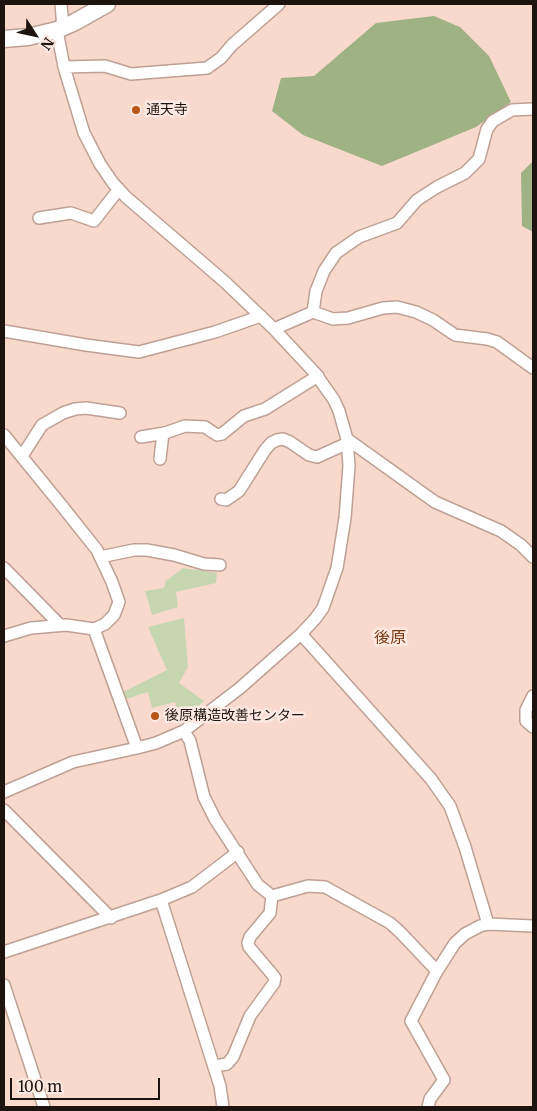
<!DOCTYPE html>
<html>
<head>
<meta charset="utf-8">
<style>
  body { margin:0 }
  #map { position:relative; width:537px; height:1111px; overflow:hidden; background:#f9d9cc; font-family:Merriweather,serif }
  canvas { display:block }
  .frame { position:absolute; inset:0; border:5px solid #1e140f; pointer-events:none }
  .north { position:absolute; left:10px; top:10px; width:50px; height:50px; -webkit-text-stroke:4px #fde9e1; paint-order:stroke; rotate:125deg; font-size:14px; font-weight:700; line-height:20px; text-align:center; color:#1e140f }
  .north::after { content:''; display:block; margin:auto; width:18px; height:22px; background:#1e140f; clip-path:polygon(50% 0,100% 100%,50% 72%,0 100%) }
  .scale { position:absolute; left:10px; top:1078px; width:150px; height:22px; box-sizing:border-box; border:2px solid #1e140f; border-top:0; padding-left:6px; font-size:15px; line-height:18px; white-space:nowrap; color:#1e140f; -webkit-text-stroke:4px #fde9e1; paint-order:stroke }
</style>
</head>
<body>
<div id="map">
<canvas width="537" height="1111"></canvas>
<div class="frame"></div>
<div class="north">N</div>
<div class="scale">100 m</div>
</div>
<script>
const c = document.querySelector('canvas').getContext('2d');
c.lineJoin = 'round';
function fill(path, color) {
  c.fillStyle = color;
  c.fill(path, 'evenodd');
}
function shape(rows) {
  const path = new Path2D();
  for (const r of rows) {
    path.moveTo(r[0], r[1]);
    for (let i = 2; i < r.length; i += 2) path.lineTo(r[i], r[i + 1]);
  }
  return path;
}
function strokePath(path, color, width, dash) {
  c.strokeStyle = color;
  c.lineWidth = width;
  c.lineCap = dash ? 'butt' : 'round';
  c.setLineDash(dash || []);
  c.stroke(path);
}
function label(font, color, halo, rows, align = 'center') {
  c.font = font + ' Merriweather,"Noto Sans JP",serif';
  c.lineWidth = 5;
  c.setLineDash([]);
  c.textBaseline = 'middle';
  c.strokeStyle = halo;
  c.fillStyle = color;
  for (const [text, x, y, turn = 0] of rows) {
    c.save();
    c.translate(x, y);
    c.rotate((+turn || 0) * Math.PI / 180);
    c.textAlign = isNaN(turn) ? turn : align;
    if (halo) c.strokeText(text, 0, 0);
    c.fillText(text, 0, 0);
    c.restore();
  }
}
fill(shape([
  [183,568,217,573,216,583,176,592,178,607,152,615,145,591,164,588,166,581],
  [184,618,188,667,179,683,204,701,181,721,175,702,152,708,148,692,126,699,123,692,167,670,148,627]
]), '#c6d7b0');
fill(shape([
  [434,16,460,27,489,56,511,102,476,127,382,166,303,135,272,111,281,78,314,76,376,23],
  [533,161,533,232,522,226,521,173]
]), '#9eb283');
const minor = shape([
  [61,4,63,28],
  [64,67,105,66,131,74,207,68,221,58,232,45,279,4],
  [39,218,71,213,94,221,119,189],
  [313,312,316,291,324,271,336,253,359,237,397,223,417,200,437,187,465,173,479,159,487,129,493,121,512,110,533,109],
  [274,329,313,312,333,319,348,318,383,308,397,307,416,312,433,320,455,335,487,339,497,342,533,368],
  [4,331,86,345,139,352,215,332,261,316],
  [4,435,62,506,97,550,112,582,119,602,114,615,105,624,94,629,66,625,31,628,4,636],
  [141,437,165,433,185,426,205,427,217,435,222,434,244,416,265,409,318,376],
  [347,439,435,502,501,531,521,545,533,557],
  [22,456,42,425,63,413,75,409,86,408,120,413],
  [160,459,163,433],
  [221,499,226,500,239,491,265,450,271,443,277,440,283,439,290,442,309,455,317,457,348,443],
  [100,557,134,550,147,550,174,555,204,564,220,565],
  [4,568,60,625],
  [94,629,137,748],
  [301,634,431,779,450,806,465,847,488,924],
  [533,696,526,710,526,721,533,727],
  [184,731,190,741,204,797,215,819,258,885,272,896],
  [4,792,73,762,137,748,156,743,184,731,240,688,301,634,315,619,323,608,337,568,345,518,349,466,347,439,339,411,334,400,315,373,274,329,225,282,126,197,113,183,100,164,84,133,64,67,57,30],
  [4,810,111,918],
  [272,896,308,886,325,887,390,923,400,932,437,971],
  [161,900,220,1086,223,1107],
  [4,952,161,900,192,887,238,852],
  [4,985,44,1107],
  [214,1066,227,1064,233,1057,250,1016,274,983,275,978,272,974,249,947,248,943,250,937,270,913,272,896],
  [428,1107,430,1099,444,1080,411,1021,437,971,455,943,465,934,480,926,488,924,533,926]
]);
const secondary = shape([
  [4,39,28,37,57,30,75,22,107,4]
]);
strokePath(minor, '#bfa094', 14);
strokePath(secondary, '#bfa094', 19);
strokePath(minor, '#fff', 11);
strokePath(secondary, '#fff', 16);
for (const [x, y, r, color] of [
  [136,110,5,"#b75616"],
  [155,716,5,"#b75616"]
]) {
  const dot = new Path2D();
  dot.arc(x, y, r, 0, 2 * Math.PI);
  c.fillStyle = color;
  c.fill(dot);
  strokePath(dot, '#fde9e1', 2);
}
label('14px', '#1e140f', '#fde9e1', [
  ["通天寺",146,110],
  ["後原構造改善センター",165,716]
], 'left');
label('16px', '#7c3d18', '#fde9e1', [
  ["後原",390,638]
]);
</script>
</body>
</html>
